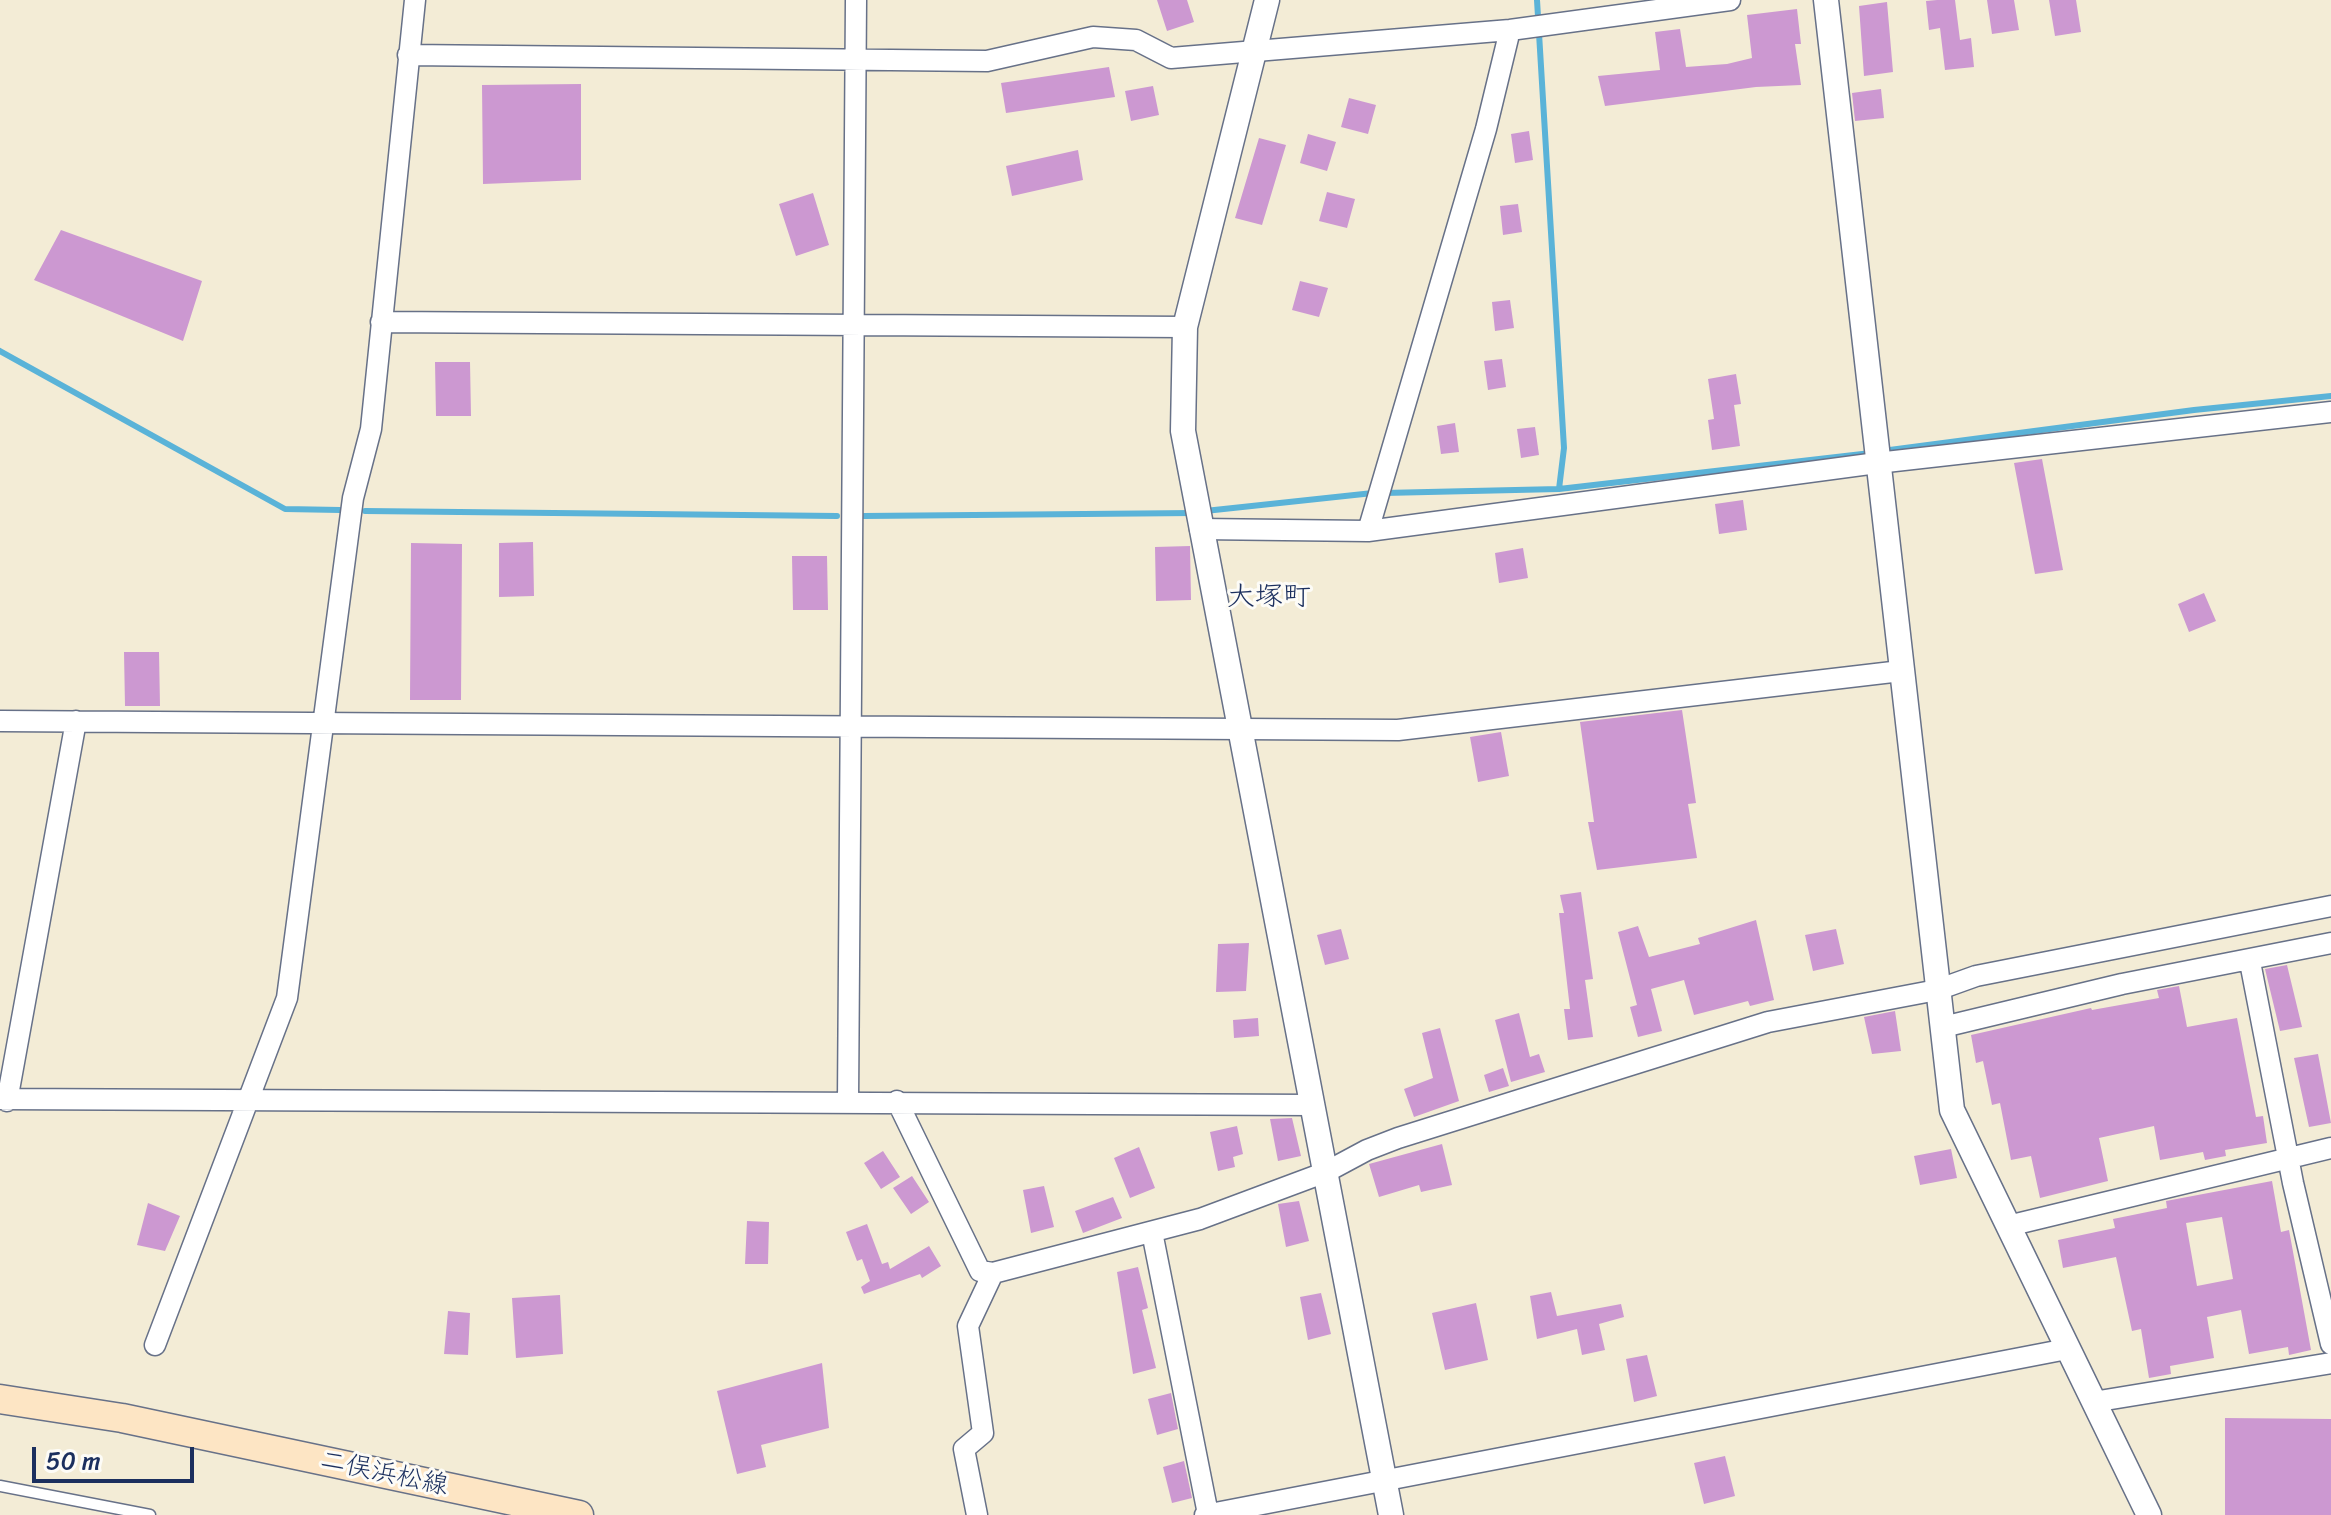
<!DOCTYPE html>
<html>
<head>
<meta charset="utf-8">
<style>
  body { margin:0 }
  #map { position:relative; width:2331px; height:1515px; overflow:hidden; background:#f3ecd6; font-family:Sriracha,sans-serif }
  canvas { display:block }
  .scale { position:absolute; left:32px; top:1447px; width:162px; height:36px; box-sizing:border-box; border:4px solid #1b2f5e; border-top:0; padding-left:10px; font-size:24px; line-height:28px; white-space:nowrap; color:#1b2f5e; -webkit-text-stroke:6px #fdfcf7; paint-order:stroke }
</style>
</head>
<body>
<div id="map">
<canvas width="2331" height="1515"></canvas>
<div class="scale">50 m</div>
</div>
<script>
const c = document.querySelector('canvas').getContext('2d');
c.lineJoin = 'round';
function shape(rows) {
  const path = new Path2D();
  for (const r of rows) {
    path.moveTo(r[0], r[1]);
    for (let i = 2; i < r.length; i += 2) path.lineTo(r[i], r[i + 1]);
  }
  return path;
}
function strokePath(path, color, width, dash) {
  c.strokeStyle = color;
  c.lineWidth = width;
  c.lineCap = dash ? 'butt' : 'round';
  c.setLineDash(dash || []);
  c.stroke(path);
}
function fill(path, color) {
  c.fillStyle = color;
  c.fill(path, 'evenodd');
}
function label(font, color, halo, rows, align = 'center') {
  c.font = font + ' Sriracha,"Klee One",sans-serif';
  c.lineWidth = 6;
  c.setLineDash([]);
  c.textBaseline = 'middle';
  c.strokeStyle = halo;
  c.fillStyle = color;
  for (const [text, x, y, turn = 0] of rows) {
    c.save();
    c.translate(x, y);
    c.rotate((+turn || 0) * Math.PI / 180);
    c.textAlign = isNaN(turn) ? turn : align;
    if (halo) c.strokeText(text, 0, 0);
    c.fillText(text, 0, 0);
    c.restore();
  }
}
strokePath(shape([
  [1537,0,1564,448,1559,489],
  [0,351,285,509,340,510],
  [1882,451,2194,410,2331,396],
  [1384,493,1559,489,1871,453],
  [365,511,837,516],
  [1205,511,1373,493],
  [864,516,1194,513]
]), '#5ab3d8', 6);
fill(shape([
  [1157,0,1187,0,1194,22,1167,31],
  [1937,0,1955,0,1960,40,1971,38,1974,67,1945,70,1940,28,1929,30,1926,1],
  [1987,0,2014,0,2019,30,1992,34],
  [2049,0,2076,0,2081,32,2055,36],
  [1887,2,1893,72,1864,76,1859,6],
  [1797,9,1801,44,1795,44,1801,85,1756,87,1605,106,1598,76,1660,70,1655,32,1680,29,1686,67,1727,64,1752,58,1747,15],
  [1109,67,1115,97,1006,113,1001,83],
  [581,84,581,180,483,184,482,85],
  [1153,86,1159,115,1131,121,1125,91],
  [1881,89,1884,118,1855,121,1852,93],
  [1349,98,1376,105,1368,134,1341,127],
  [1529,131,1533,160,1515,163,1511,134],
  [1308,134,1336,142,1327,171,1300,163],
  [1259,138,1286,145,1262,225,1235,218],
  [1078,150,1083,180,1012,196,1006,166],
  [1327,192,1355,199,1347,228,1319,221],
  [813,193,829,245,796,256,779,204],
  [1518,204,1522,232,1503,235,1500,206],
  [61,230,202,281,183,341,34,280],
  [1300,281,1328,288,1319,317,1292,310],
  [1510,300,1514,328,1495,331,1492,302],
  [1502,359,1506,387,1488,390,1484,361],
  [435,362,470,362,471,416,436,416],
  [1736,374,1741,404,1734,405,1740,446,1712,450,1708,420,1714,419,1708,379],
  [1455,423,1459,452,1441,454,1437,426],
  [1535,427,1539,455,1521,458,1517,429],
  [2042,459,2063,570,2035,574,2014,463],
  [1743,500,1747,530,1719,534,1715,504],
  [533,542,534,596,499,597,499,543],
  [411,543,462,544,461,700,410,700],
  [1190,546,1191,600,1156,601,1155,547],
  [1523,548,1528,578,1499,583,1495,553],
  [792,556,827,556,828,610,793,610],
  [2204,593,2216,621,2189,632,2178,604],
  [124,652,159,652,160,706,125,706],
  [1682,710,1696,803,1688,804,1697,858,1597,870,1588,822,1594,822,1580,722],
  [1501,732,1509,776,1478,782,1470,737],
  [1581,892,1593,979,1585,980,1593,1037,1568,1040,1564,1009,1570,1009,1559,913,1564,913,1560,895],
  [1756,920,1774,1000,1750,1006,1748,1001,1694,1015,1684,980,1651,989,1662,1031,1638,1037,1630,1007,1637,1005,1618,932,1638,926,1649,957,1700,944,1698,938],
  [1341,929,1349,959,1325,965,1317,935],
  [1836,929,1844,964,1813,971,1805,935],
  [1249,943,1246,991,1216,992,1218,944],
  [2287,965,2302,1027,2280,1031,2265,969],
  [2179,986,2187,1027,2237,1018,2256,1117,2263,1116,2267,1143,2225,1150,2226,1156,2205,1160,2203,1152,2160,1160,2154,1126,2099,1138,2108,1181,2040,1198,2031,1156,2011,1160,2000,1103,1992,1105,1983,1061,1976,1063,1971,1035,2091,1008,2092,1010,2159,998,2157,990],
  [1895,1011,1901,1051,1872,1054,1864,1017],
  [1519,1013,1530,1057,1539,1054,1545,1072,1511,1082,1495,1020],
  [1258,1018,1259,1036,1234,1038,1233,1020],
  [1440,1028,1459,1101,1414,1117,1404,1089,1433,1078,1422,1033],
  [2318,1054,2331,1123,2309,1127,2294,1058],
  [1503,1068,1509,1086,1489,1092,1484,1075],
  [1292,1118,1301,1156,1278,1161,1270,1119],
  [1237,1126,1243,1154,1233,1157,1235,1167,1218,1171,1210,1132],
  [1442,1144,1452,1185,1421,1192,1419,1185,1379,1197,1369,1164],
  [1139,1147,1155,1188,1130,1198,1114,1158],
  [1951,1149,1957,1178,1920,1185,1914,1156],
  [883,1151,900,1177,881,1189,864,1163],
  [912,1176,929,1202,911,1214,893,1188],
  [2272,1181,2281,1232,2289,1230,2311,1350,2289,1355,2288,1347,2249,1354,2241,1310,2207,1317,2214,1358,2170,1366,2171,1374,2149,1378,2141,1329,2132,1331,2116,1257,2063,1268,2058,1240,2115,1228,2113,1219,2167,1208,2166,1201],
  [2222,1217,2233,1279,2197,1286,2186,1223],
  [1044,1186,1054,1227,1031,1233,1023,1190],
  [1113,1197,1122,1218,1083,1233,1075,1211],
  [1299,1201,1309,1241,1286,1247,1278,1204],
  [148,1203,180,1216,165,1251,137,1245],
  [747,1221,769,1222,768,1264,745,1264],
  [867,1224,882,1264,888,1262,890,1269,929,1246,941,1266,922,1278,920,1274,864,1294,861,1287,870,1281,862,1259,857,1261,846,1232],
  [1138,1267,1148,1308,1142,1310,1156,1368,1133,1374,1117,1272],
  [1551,1292,1557,1316,1621,1304,1624,1317,1599,1324,1605,1350,1582,1355,1577,1329,1537,1339,1530,1296],
  [1321,1293,1331,1334,1308,1340,1300,1297],
  [560,1295,563,1354,516,1358,512,1298],
  [1476,1303,1488,1360,1445,1370,1432,1313],
  [448,1311,470,1313,468,1355,444,1354],
  [1647,1355,1657,1396,1634,1402,1626,1359],
  [822,1363,829,1428,761,1445,766,1467,737,1474,717,1391],
  [1171,1393,1178,1429,1157,1435,1148,1399],
  [2225,1418,2331,1419,2331,1515,2225,1515],
  [1725,1456,1735,1496,1704,1504,1694,1463],
  [1184,1461,1192,1498,1172,1503,1163,1467]
]), '#cc98d1');
const service = shape([
  [0,1486,150,1515]
]);
const minor = shape([
  [408,55,987,61,1093,37,1136,40,1171,58,1510,30,1730,0],
  [381,322,1185,327],
  [1200,529,1368,531,1877,463,2331,412],
  [1368,531,1486,129,1510,30],
  [0,721,1398,730,1901,671],
  [2250,962,2293,1183,2331,1344],
  [1943,1027,2122,984,2331,943],
  [0,1099,1312,1105],
  [7,1101,76,721],
  [848,1101,856,0],
  [897,1101,980,1271,993,1273,1200,1219,1326,1172,1367,1150,1398,1138,1768,1022,1937,990,1976,976,2331,906],
  [2008,1226,2331,1148],
  [1152,1232,1208,1514],
  [155,1345,287,998,353,498,371,429,415,0],
  [2093,1402,2331,1363],
  [977,1515,964,1449,983,1433,968,1326,993,1273],
  [1205,1515,2067,1349]
]);
const tertiary = shape([
  [1267,0,1185,327,1183,431,1391,1515],
  [1826,0,1952,1110,2149,1515]
]);
const secondary = shape([
  [0,1399,122,1418,579,1515]
]);
strokePath(service, '#677188', 13);
strokePath(minor, '#677188', 23);
strokePath(tertiary, '#677188', 27);
strokePath(secondary, '#677188', 31);
strokePath(service, '#fff', 10);
strokePath(minor, '#fff', 20);
strokePath(tertiary, '#fff', 24);
strokePath(secondary, '#fde5c4', 28);
label('26px', '#1b2f5e', '#fdfcf7', [
  ["二俣浜松線",384,1474,12]
]);
label('28px', '#1b2f5e', '#fdfcf7', [
  ["大塚町",1269,598]
]);
</script>
</body>
</html>
